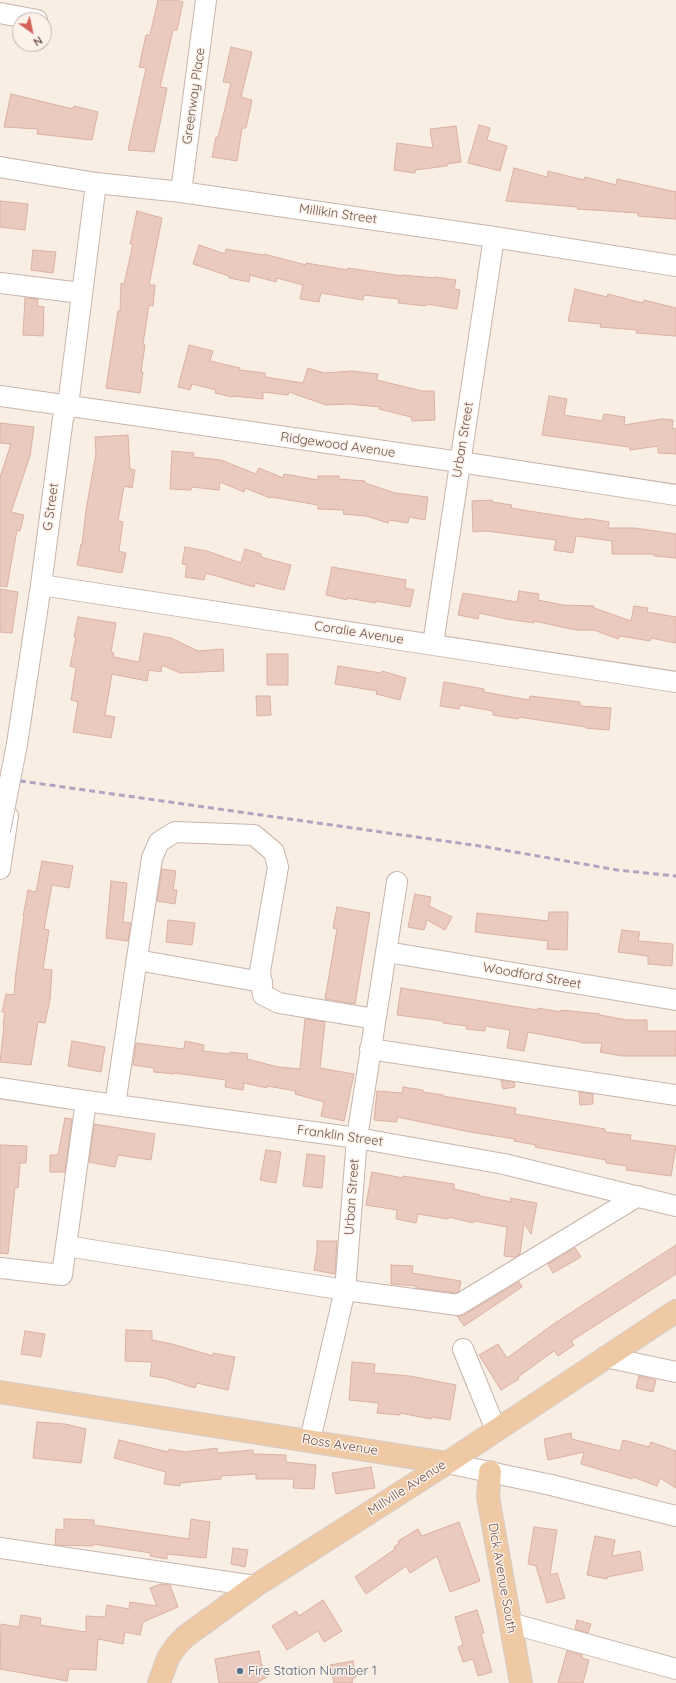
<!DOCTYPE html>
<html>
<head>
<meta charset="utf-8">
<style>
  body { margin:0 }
  #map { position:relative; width:676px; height:1683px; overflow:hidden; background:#f9eee4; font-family:Quicksand,sans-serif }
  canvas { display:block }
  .north { position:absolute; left:12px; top:12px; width:40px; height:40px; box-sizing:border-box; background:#fcf2e9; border:1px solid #c3b3ab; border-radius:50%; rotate:147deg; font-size:11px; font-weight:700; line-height:16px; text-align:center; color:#6d544d }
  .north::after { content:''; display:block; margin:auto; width:14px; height:18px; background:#d36359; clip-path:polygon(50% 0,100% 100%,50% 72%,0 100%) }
</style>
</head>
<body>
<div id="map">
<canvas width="676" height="1683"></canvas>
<div class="north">N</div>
</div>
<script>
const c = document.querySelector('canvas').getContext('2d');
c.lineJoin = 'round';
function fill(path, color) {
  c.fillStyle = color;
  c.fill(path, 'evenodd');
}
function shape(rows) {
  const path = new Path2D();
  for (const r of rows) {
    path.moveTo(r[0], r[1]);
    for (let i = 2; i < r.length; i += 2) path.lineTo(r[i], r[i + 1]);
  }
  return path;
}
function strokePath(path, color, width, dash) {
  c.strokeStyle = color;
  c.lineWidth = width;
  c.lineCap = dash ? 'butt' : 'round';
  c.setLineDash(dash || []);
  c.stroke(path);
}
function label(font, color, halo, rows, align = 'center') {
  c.font = font + ' Quicksand,sans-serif';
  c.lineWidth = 3;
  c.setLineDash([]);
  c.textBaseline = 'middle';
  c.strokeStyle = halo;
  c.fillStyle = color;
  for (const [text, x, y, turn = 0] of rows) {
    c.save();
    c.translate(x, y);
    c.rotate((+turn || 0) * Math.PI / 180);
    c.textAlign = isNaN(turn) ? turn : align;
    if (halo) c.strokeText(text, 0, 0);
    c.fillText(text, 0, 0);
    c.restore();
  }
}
const building = shape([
  [158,0,176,0,183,2,177,30,173,30,160,87,167,88,160,123,154,152,128,150,146,68,139,67,146,35,150,35,158,0],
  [231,47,252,52,241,97,252,100,246,128,242,128,237,161,212,157,216,137,218,137,231,83,223,82,231,47],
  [11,94,73,109,74,106,98,112,92,140,37,134,38,129,4,127,11,94],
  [479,125,490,128,487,140,507,146,500,171,468,163,479,125],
  [456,126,461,162,447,164,447,166,415,170,415,173,394,170,397,143,433,148,430,129,456,126],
  [514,168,547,177,548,171,584,180,585,177,616,185,617,179,676,192,676,219,638,216,638,213,577,209,578,207,506,201,514,168],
  [0,201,28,204,25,230,0,227,0,201],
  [137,211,162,218,149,285,155,285,153,306,149,305,143,344,145,345,141,372,143,372,140,393,106,388,118,311,120,311,121,283,124,284,133,244,130,244,137,211],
  [199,245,225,254,226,249,263,255,264,254,306,265,306,263,348,270,348,268,402,276,402,275,435,278,435,277,456,280,454,289,460,290,457,309,427,304,426,306,398,303,399,299,364,295,363,300,321,293,319,302,300,299,303,285,277,278,276,282,250,275,249,282,229,278,229,276,193,264,199,245],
  [33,250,56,252,53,273,31,270,33,250],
  [575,289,607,297,608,294,643,303,644,300,676,308,676,336,636,333,637,330,600,327,601,324,568,321,575,289],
  [25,298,38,299,37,306,44,307,43,336,23,335,25,298],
  [189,345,213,351,210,361,240,368,239,370,265,373,265,377,303,383,308,368,324,373,352,371,378,374,377,380,422,391,434,391,435,420,412,421,411,417,379,409,380,407,347,404,326,405,289,392,288,395,263,392,263,399,233,396,232,397,215,393,216,390,192,384,190,390,178,387,189,345],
  [549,396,567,399,564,415,602,421,604,414,625,417,624,425,662,419,673,420,672,428,676,429,676,454,658,453,658,446,630,450,629,447,542,435,549,396],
  [0,423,34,427,30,456,11,512,24,515,20,531,17,530,7,587,0,586,0,477,11,444,0,443,0,423],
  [128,435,130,469,135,470,132,488,124,486,118,521,123,522,119,551,126,553,122,573,77,565,81,544,82,545,86,510,96,454,95,437,128,435],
  [172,451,194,453,193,457,221,460,256,474,259,468,283,478,284,474,318,480,318,476,339,476,339,479,365,481,365,483,395,493,428,497,425,520,409,517,408,523,389,520,388,523,366,516,343,514,344,510,318,509,318,505,271,497,270,498,245,488,244,492,220,482,219,490,192,487,191,490,170,489,172,451],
  [492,500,492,502,512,505,511,508,585,520,585,518,609,522,608,528,635,528,676,534,676,558,654,556,654,554,612,554,612,541,576,536,573,553,554,550,556,540,486,531,473,532,472,501,492,500],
  [185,547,207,551,241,563,245,549,261,554,261,557,291,565,284,590,255,583,254,587,206,573,204,580,185,577,187,565,182,564,185,547],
  [332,567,406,580,405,588,414,590,410,607,376,601,376,603,347,598,347,600,326,595,332,567],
  [0,589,18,592,12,633,0,632,0,589],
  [519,591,539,594,538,600,563,605,594,606,594,608,631,621,634,606,648,608,647,612,676,617,676,643,651,638,650,641,620,636,618,639,594,630,576,630,534,621,534,623,507,619,479,613,478,619,458,615,463,593,517,602,519,591],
  [78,617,116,623,111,652,114,653,113,657,139,662,144,633,171,638,198,651,223,649,224,671,180,673,162,665,161,672,149,670,147,681,112,674,105,715,115,717,111,738,73,732,78,702,71,700,76,668,70,666,76,637,74,637,78,617],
  [267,654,288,654,288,685,267,685,267,654],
  [338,666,381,673,382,671,406,678,400,700,376,694,377,691,335,684,338,666],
  [444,682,484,689,484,692,529,700,530,696,580,702,580,706,611,708,609,730,586,728,586,727,545,721,519,717,518,719,493,715,493,711,460,705,459,709,440,706,444,682],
  [256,696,270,696,271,715,257,716,256,696],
  [42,861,73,866,69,888,52,885,44,929,49,930,43,969,52,970,50,1000,45,1023,38,1022,31,1065,0,1062,4,1026,3,1025,5,1012,2,1012,6,994,14,995,16,972,24,916,23,916,28,890,36,892,42,861],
  [162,869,176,871,173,890,177,890,175,904,157,901,162,869],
  [111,881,127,883,123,922,131,923,128,941,106,938,111,881],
  [415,894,431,897,429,906,452,917,445,930,427,920,424,930,408,927,415,894],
  [337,907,370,913,355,1004,325,999,337,929,333,928,337,907],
  [549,912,568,912,567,950,547,949,548,941,475,932,477,913,548,921,549,912],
  [168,920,195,923,192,945,166,942,168,920],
  [622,930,640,932,638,941,673,944,672,966,648,964,648,956,618,952,622,930],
  [401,988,537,1010,538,1008,561,1012,561,1010,600,1014,600,1015,627,1020,647,1020,647,1031,676,1031,676,1056,622,1056,600,1052,602,1043,581,1043,581,1042,528,1032,524,1051,507,1048,510,1030,485,1026,485,1031,466,1029,467,1026,443,1023,443,1021,397,1015,401,988],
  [305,1019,325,1022,320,1068,354,1074,344,1121,321,1116,324,1102,295,1094,296,1091,267,1086,267,1088,244,1083,243,1090,225,1087,226,1080,175,1073,174,1074,154,1072,154,1068,133,1065,136,1043,184,1049,185,1041,204,1045,203,1051,229,1054,230,1052,248,1054,247,1059,278,1067,300,1069,305,1019],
  [72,1041,105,1047,101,1072,68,1066,72,1041],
  [501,1080,514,1082,515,1087,503,1089,501,1080],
  [403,1087,423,1090,423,1092,443,1095,443,1096,516,1108,515,1114,605,1129,605,1132,631,1135,630,1140,676,1146,671,1176,626,1170,627,1166,606,1163,606,1160,535,1147,536,1145,514,1141,515,1139,470,1132,397,1117,397,1122,374,1120,377,1091,402,1093,403,1087],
  [579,1092,593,1094,593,1104,580,1105,579,1092],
  [65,1118,72,1119,65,1172,50,1172,50,1155,58,1155,65,1118],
  [94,1124,155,1134,151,1160,118,1155,115,1167,89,1162,94,1124],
  [0,1145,27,1146,26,1163,20,1163,18,1188,15,1187,8,1254,0,1253,0,1145],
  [266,1150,281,1152,276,1183,260,1180,266,1150],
  [307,1154,325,1156,322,1188,303,1186,307,1154],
  [372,1172,403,1178,403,1176,454,1184,454,1189,480,1195,480,1196,512,1202,510,1198,537,1203,531,1234,524,1223,520,1254,515,1257,504,1256,507,1227,474,1221,473,1223,449,1217,448,1219,418,1214,416,1223,396,1219,397,1210,366,1205,372,1172],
  [317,1241,337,1241,335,1274,314,1270,317,1251,317,1241],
  [676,1245,676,1274,571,1341,574,1345,558,1356,554,1351,518,1377,519,1379,501,1390,479,1355,498,1344,507,1358,555,1323,676,1245],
  [575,1248,581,1257,553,1273,548,1264,575,1248],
  [391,1265,413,1266,412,1273,461,1281,459,1291,456,1293,416,1288,416,1286,391,1284,391,1265],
  [519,1282,522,1287,464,1326,457,1316,464,1315,519,1282],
  [126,1330,152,1331,152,1340,172,1344,213,1356,213,1353,235,1357,228,1390,197,1383,195,1388,164,1378,150,1376,152,1362,125,1361,126,1330],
  [25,1331,45,1334,41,1357,21,1354,25,1331],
  [352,1362,375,1364,374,1373,410,1376,456,1385,450,1420,432,1417,431,1419,400,1413,400,1415,377,1413,379,1403,349,1400,352,1362],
  [639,1376,656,1380,653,1392,636,1388,639,1376],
  [37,1422,65,1424,86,1429,81,1463,33,1458,37,1422],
  [571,1433,572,1439,620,1451,623,1440,649,1447,651,1442,676,1451,676,1488,660,1478,657,1486,633,1477,632,1479,581,1464,584,1452,548,1460,544,1439,571,1433],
  [119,1440,168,1452,169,1449,185,1452,217,1448,218,1453,253,1450,253,1454,286,1455,286,1462,316,1465,314,1489,293,1488,294,1479,256,1479,256,1474,221,1476,221,1479,180,1483,180,1486,164,1484,166,1472,114,1458,119,1440],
  [371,1467,375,1488,336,1494,332,1473,371,1467],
  [64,1519,94,1520,94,1525,189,1539,191,1519,210,1522,206,1558,167,1554,167,1559,150,1556,151,1553,93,1544,93,1546,55,1545,56,1529,64,1530,64,1519],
  [459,1522,480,1581,450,1592,437,1556,410,1573,406,1566,366,1594,355,1577,395,1549,394,1547,399,1543,398,1541,418,1529,422,1536,459,1522],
  [534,1527,557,1530,550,1575,557,1573,565,1598,547,1603,536,1566,528,1564,534,1527],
  [595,1536,615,1540,612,1556,640,1551,643,1570,607,1577,607,1579,587,1575,595,1536],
  [233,1548,248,1550,245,1567,231,1564,233,1548],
  [161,1584,170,1585,178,1607,143,1622,140,1635,125,1632,123,1644,98,1639,96,1670,69,1669,67,1681,0,1669,1,1624,19,1627,21,1615,41,1618,40,1625,86,1632,86,1616,105,1617,107,1605,129,1609,130,1602,157,1606,150,1588,161,1584],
  [323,1600,342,1631,324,1642,318,1631,287,1650,272,1626,296,1611,299,1616,323,1600],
  [477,1610,484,1633,481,1634,492,1672,478,1676,473,1659,463,1662,458,1647,463,1645,455,1617,477,1610],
  [577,1620,591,1624,588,1633,575,1629,577,1620],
  [259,1651,262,1666,255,1670,271,1674,257,1683,219,1683,215,1659,259,1651],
  [567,1651,582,1655,582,1658,589,1660,583,1683,558,1683,567,1651],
  [353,1661,356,1677,353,1678,352,1683,334,1683,330,1665,353,1661]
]);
fill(building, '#eacabf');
strokePath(building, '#dbb0a2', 1);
const minor = shape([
  [0,13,37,20],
  [0,167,96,183,181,192,494,237,676,266],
  [181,192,206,0],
  [0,283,81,293],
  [0,396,460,462,676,495],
  [41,585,676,682],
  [433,644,494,237],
  [17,744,41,585,63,418,68,406,96,183],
  [0,869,8,816],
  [387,952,676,1000],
  [137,960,262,982],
  [370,1049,676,1095],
  [0,1088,86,1101,357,1138,504,1164,676,1206],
  [115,1105,152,858,159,842,175,832,254,835,274,852,278,867,260,971,263,995,279,1003,375,1019],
  [66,1246,345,1290,458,1305,638,1196],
  [0,1268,62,1275,86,1101],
  [463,1349,496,1430],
  [605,1357,676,1372],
  [310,1440,345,1290,357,1138,397,882],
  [447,1463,551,1485,676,1516],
  [0,1548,255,1586],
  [510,1623,676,1669]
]);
const major = shape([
  [0,1392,447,1463],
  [490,1472,488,1497,521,1683],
  [159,1683,168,1658,177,1645,186,1636,255,1586,447,1463,676,1311]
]);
strokePath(minor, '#c8b5ac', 22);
strokePath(major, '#d3ccca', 24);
strokePath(minor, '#fff', 20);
strokePath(major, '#efc9a4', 22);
strokePath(shape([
  [0,778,487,847,617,870,676,876]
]), '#b0a4c0', 3, [6, 4]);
const minorBridge = shape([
  [0,831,17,744]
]);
strokePath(minorBridge, '#c8b5ac', 22, []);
strokePath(minorBridge, '#fff', 20);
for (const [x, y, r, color] of [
  [240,1671,4,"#5c6f8a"]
]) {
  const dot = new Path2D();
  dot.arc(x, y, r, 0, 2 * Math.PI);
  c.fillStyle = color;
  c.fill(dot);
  strokePath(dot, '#fcf2e9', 1.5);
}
label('13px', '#6d544d', '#fcf2e9', [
  ["Greenway Place",194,96,-82],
  ["Millikin Street",338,214,8],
  ["Urban Street",463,440,-81],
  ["Ridgewood Avenue",338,445,8],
  ["G Street",51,507,-82],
  ["Coralie Avenue",359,633,9],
  ["Woodford Street",532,976,10],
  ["Franklin Street",340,1136,8],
  ["Urban Street",352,1197,-86],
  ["Ross Avenue",340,1445,9],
  ["Millville Avenue",407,1488,-33],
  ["Dick Avenue South",502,1578,80]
]);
label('13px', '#4e5e75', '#fcf2e9', [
  ["Fire Station Number 1",248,1671]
], 'left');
</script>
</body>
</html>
